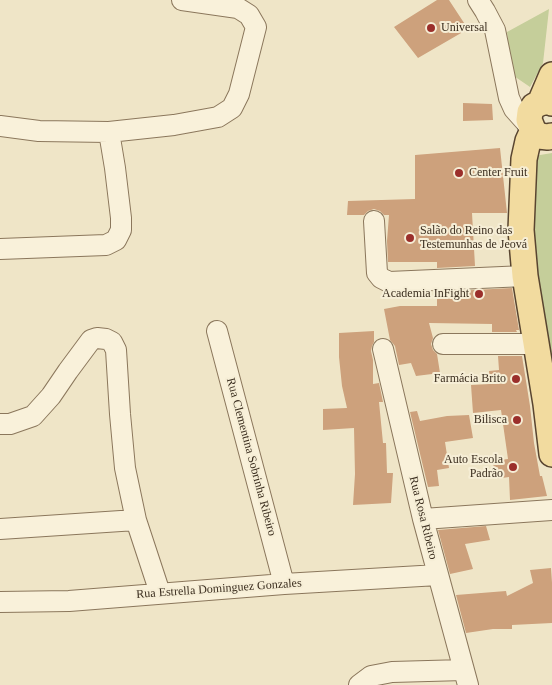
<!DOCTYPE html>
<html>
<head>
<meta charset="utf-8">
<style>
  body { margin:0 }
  canvas { display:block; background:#efe5c7 }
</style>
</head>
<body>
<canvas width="552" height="685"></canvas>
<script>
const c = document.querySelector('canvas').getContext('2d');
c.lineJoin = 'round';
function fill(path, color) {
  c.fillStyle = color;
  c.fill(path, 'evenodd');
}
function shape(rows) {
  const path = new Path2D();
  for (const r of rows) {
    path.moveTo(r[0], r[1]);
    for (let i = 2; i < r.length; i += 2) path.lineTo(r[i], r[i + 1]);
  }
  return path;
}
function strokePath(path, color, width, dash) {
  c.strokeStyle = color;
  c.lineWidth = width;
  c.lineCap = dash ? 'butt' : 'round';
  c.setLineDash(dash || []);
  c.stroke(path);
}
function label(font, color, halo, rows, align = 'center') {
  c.font = font + ' Georgia,serif';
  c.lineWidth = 4;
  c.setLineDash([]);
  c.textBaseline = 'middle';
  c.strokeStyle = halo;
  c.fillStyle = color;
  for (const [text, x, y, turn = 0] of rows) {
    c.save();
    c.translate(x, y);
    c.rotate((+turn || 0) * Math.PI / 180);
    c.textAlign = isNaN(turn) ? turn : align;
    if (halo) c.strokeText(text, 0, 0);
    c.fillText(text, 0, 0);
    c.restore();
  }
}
fill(shape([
  [549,9,543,63,530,87,511,74,507,32],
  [552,153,552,400,531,276,528,157]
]), '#c5ce9a');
fill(shape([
  [437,0,449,0,468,29,418,58,394,27],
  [463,103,492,104,493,120,463,121],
  [500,148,507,213,472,213,475,266,437,268,437,262,388,262,387,241,389,215,384,215,380,211,374,209,368,211,364,215,347,215,348,201,415,199,415,155],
  [512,288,519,330,516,330,517,332,492,332,492,324,429,323,433,338,431,344,433,350,437,354,440,373,416,376,411,363,399,365,395,346,390,340,384,309,400,306,437,306,437,292],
  [374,331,374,342,372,346,371,351,373,360,373,384,379,383,383,402,379,402,383,443,386,443,387,473,393,473,391,503,353,505,355,474,354,428,323,430,323,409,347,408,342,386,339,357,339,333],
  [498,356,522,356,530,406,534,443,540,476,542,476,547,496,510,500,509,477,495,479,493,461,508,459,501,410,473,413,471,385,490,384,489,371,499,370],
  [417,411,420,421,447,416,469,415,473,438,445,442,449,468,437,470,439,486,428,487,410,412],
  [486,526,490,540,465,544,473,569,450,574,438,530],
  [551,568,552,583,552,623,512,625,512,629,493,629,466,633,456,595,506,591,507,596,533,583,530,570]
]), '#cda17c');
const minor = shape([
  [478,0,485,11,495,30,509,98,514,109,530,127],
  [0,126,39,131,109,132,174,125,218,117,232,108,239,94,256,27,249,15,238,8,182,0],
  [374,221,377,273,381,278,389,282,525,276],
  [0,249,106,245,116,240,121,230,121,218,115,168,109,132],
  [217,331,284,584],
  [443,344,536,344],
  [383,349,423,519,468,685],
  [0,424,10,424,33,416,51,396,68,371,91,340,97,338,106,339,112,342,116,350,120,414,125,468,136,520,160,593],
  [423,519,552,510],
  [0,529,136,520],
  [0,602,69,601,284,584,438,575],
  [359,685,371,676,392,672,464,670]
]);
const major = shape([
  [540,103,552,75],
  [552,103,548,101,540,103,534,106,530,112,529,120,533,130,539,136,548,137,552,136],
  [533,130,528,141,524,159,521,230,525,276,546,404,552,454]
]);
strokePath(minor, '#8b775c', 22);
strokePath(major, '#594530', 28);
strokePath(minor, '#f9f1da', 20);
strokePath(major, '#f2db9f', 25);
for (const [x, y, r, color] of [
  [431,28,5,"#9b2f2b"],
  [459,173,5,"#9b2f2b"],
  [410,238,5,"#9b2f2b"],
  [479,294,5,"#9b2f2b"],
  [516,379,5,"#9b2f2b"],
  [517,420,5,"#9b2f2b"],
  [513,467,5,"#9b2f2b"]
]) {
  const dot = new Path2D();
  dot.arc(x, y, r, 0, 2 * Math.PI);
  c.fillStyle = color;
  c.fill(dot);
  strokePath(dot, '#f6eed6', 2);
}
label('12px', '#3b2e1f', '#f6eed6', [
  ["Universal",441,28,"left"],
  ["Center Fruit",469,173,"left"],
  ["Salão do Reino das",420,231,"left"],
  ["Testemunhas de Jeová",420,245,"left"],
  ["Academia InFight",469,294],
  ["Farmácia Brito",506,379],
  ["Bilisca",507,420],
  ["Auto Escola",503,460],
  ["Padrão",503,474]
], 'right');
label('12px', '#3b2e1f', '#f6eed6', [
  ["Rua Clementina Sobrinha Ribeiro",251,457,75],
  ["Rua Rosa Ribeiro",423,518,76],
  ["Rua Estrella Dominguez Gonzales",219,589,-4]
]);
</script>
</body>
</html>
